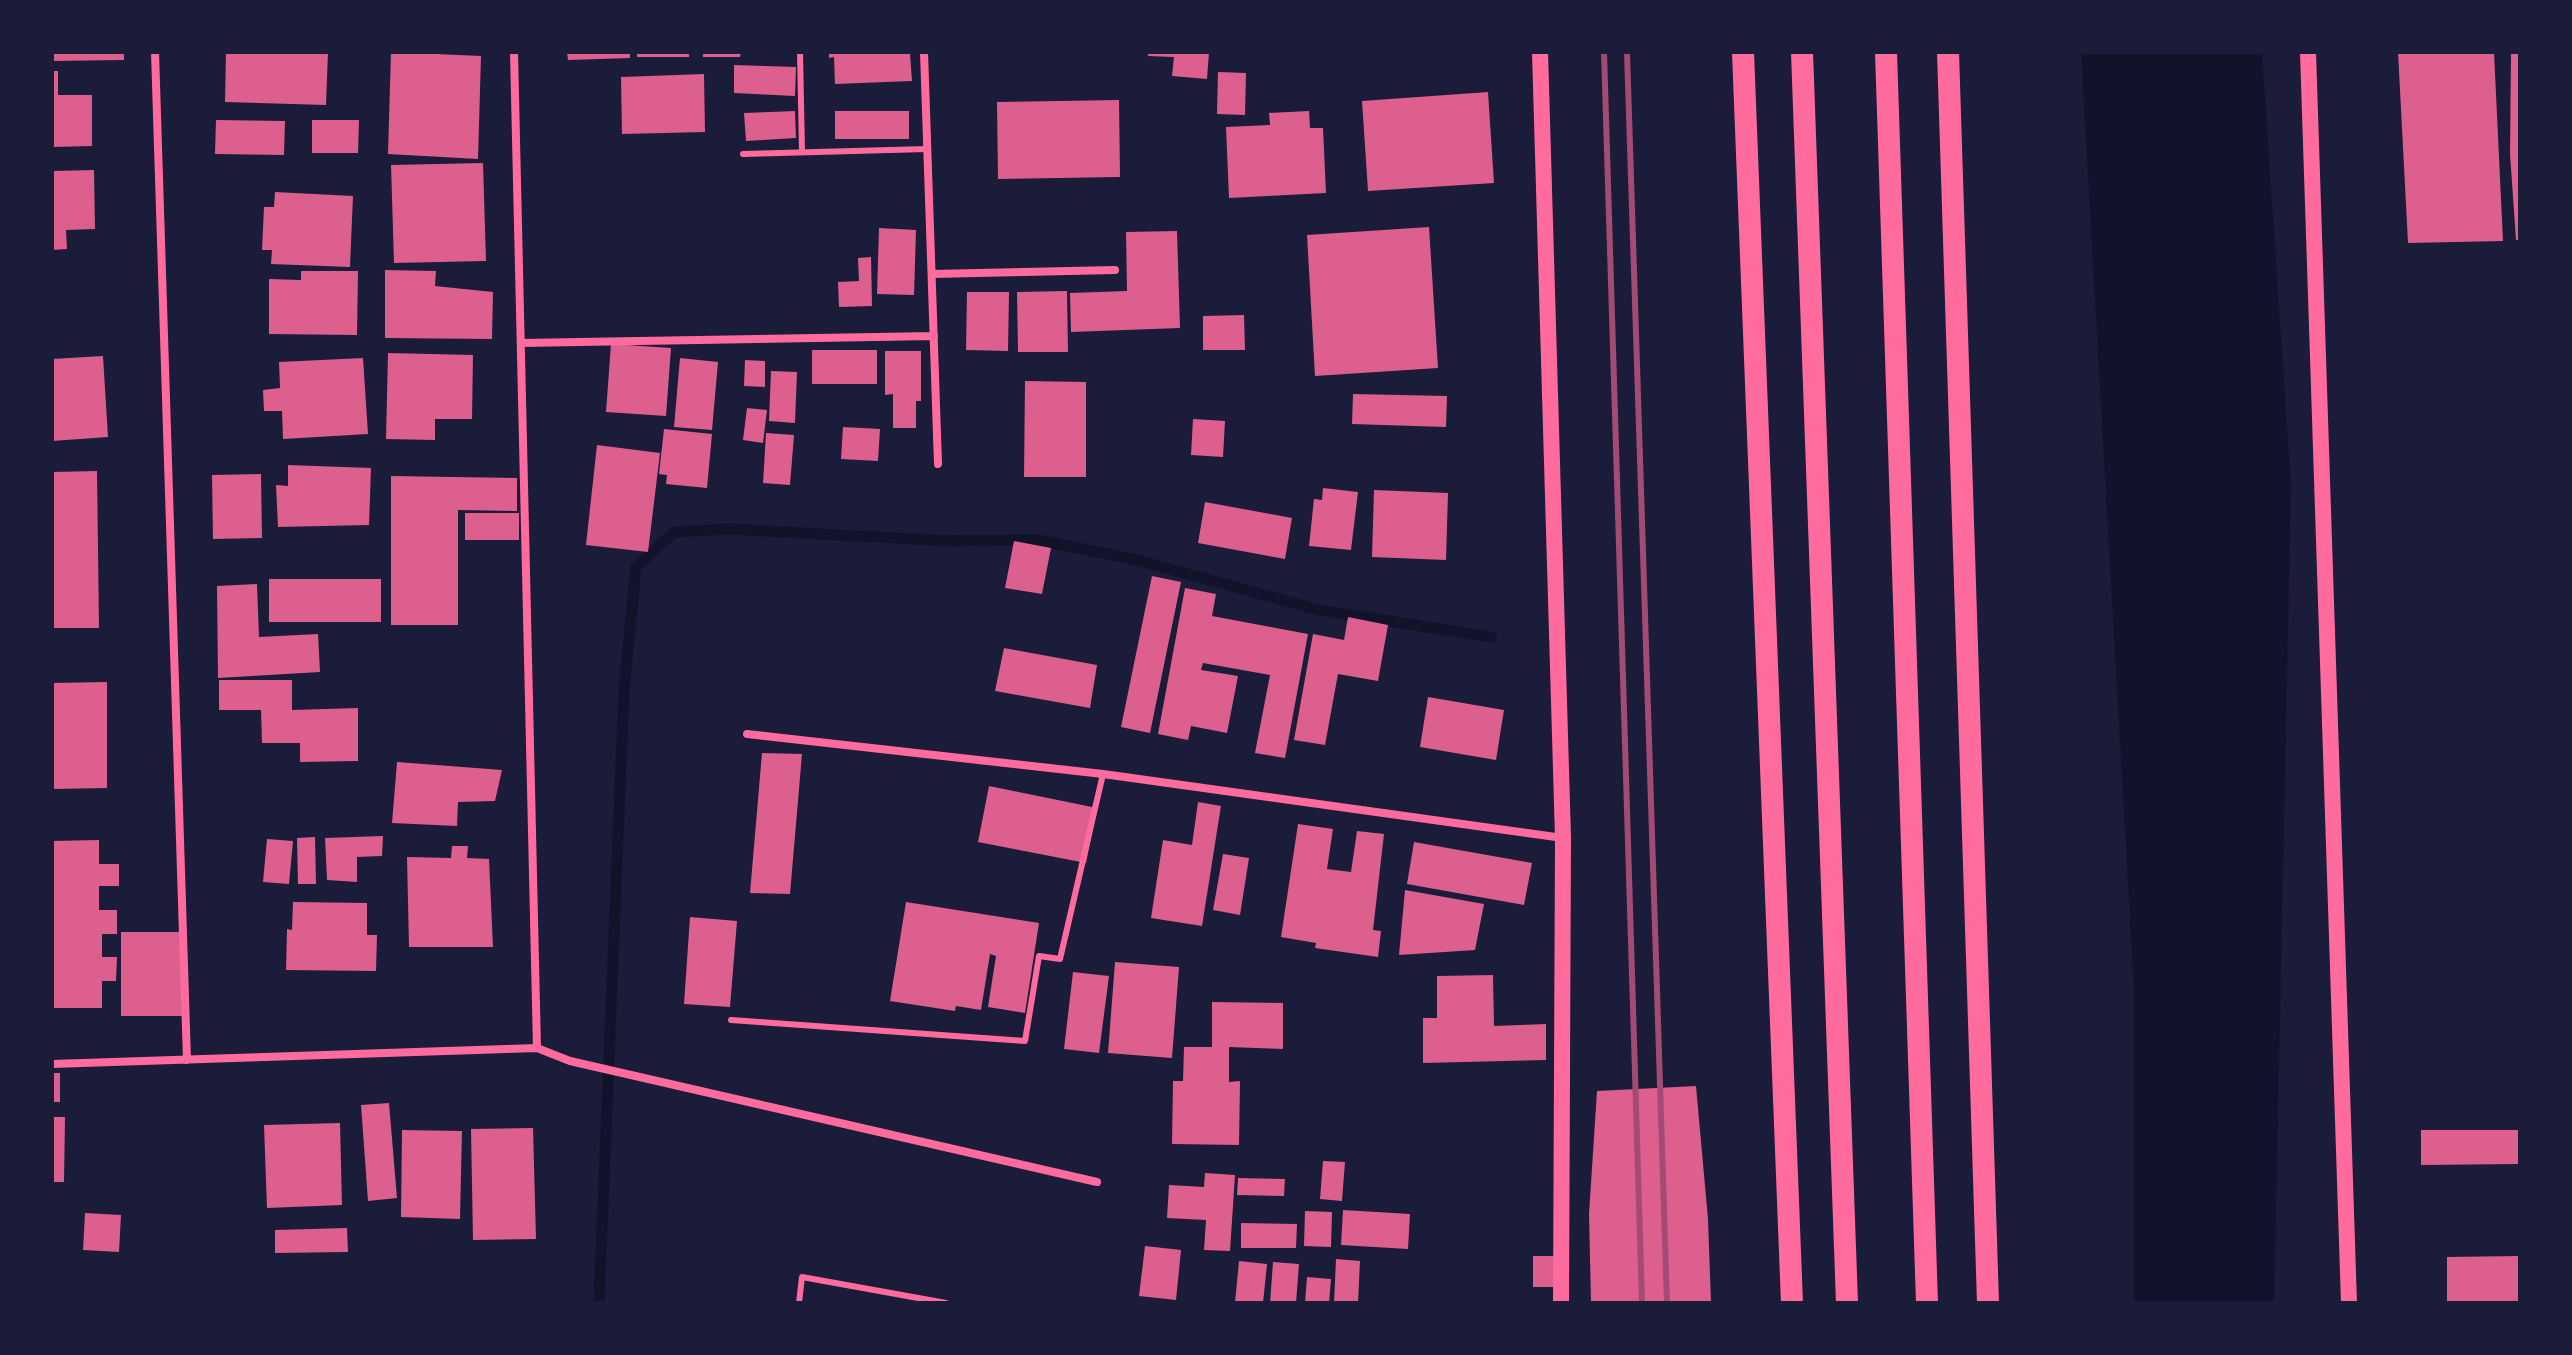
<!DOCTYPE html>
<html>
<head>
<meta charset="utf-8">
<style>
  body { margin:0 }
  #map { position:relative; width:2572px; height:1355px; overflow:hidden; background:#1b1b3a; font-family:"Work Sans",sans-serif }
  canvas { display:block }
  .frame { position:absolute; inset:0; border:54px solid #1b1b3a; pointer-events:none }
</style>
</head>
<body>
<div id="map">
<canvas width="2572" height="1355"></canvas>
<div class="frame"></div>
</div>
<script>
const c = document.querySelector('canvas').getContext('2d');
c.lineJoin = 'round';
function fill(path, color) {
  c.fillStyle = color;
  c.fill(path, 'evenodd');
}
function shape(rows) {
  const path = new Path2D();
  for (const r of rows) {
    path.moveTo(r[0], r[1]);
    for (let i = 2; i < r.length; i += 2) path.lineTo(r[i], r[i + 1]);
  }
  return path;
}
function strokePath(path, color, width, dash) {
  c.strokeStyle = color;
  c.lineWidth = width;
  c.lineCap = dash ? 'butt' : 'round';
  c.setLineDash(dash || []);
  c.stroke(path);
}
fill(shape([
  [2081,52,2262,52,2291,485,2274,1303,2134,1303,2134,989]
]), '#12122b');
strokePath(shape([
  [599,1303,624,689,636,567,674,532,729,529,951,541,1038,540,1137,560,1319,610,1491,637]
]), '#12122b', 11);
fill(shape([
  [52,52,124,52,124,60,52,61],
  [226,52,328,52,326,105,225,102],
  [391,52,481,56,478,159,388,154],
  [567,52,630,52,630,58,568,60],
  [637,52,689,52,689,57,637,57],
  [703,52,741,52,740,57,703,57],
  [829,52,910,54,912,81,835,84,834,57,829,58],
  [1148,52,1209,52,1207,79,1172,76,1174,57,1148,56],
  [2398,52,2494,52,2503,241,2408,243],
  [2511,52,2520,52,2520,240,2516,240,2510,154],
  [734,65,796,67,795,96,734,93],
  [52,71,58,71,58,95,92,95,92,146,52,147],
  [1218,72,1246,73,1245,115,1217,114],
  [704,74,705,132,622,134,621,77],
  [1488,92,1494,183,1368,191,1362,101],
  [1119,100,1120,177,998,179,997,102],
  [795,111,796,138,746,141,744,113],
  [835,111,909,111,909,139,835,139],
  [1309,111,1310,128,1323,128,1326,193,1229,198,1226,127,1270,125,1269,113],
  [216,120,285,121,284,155,215,154],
  [312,120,359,120,358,153,312,153],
  [483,163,486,261,394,263,391,165],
  [94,170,95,229,66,230,67,249,52,250,52,171],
  [275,192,353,196,350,267,271,264,272,250,262,250,264,207,274,207],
  [1429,227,1438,368,1315,376,1307,235],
  [879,228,916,230,914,295,877,294],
  [1177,231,1180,328,1071,332,1070,293,1127,291,1126,232],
  [871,257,872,306,839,307,838,282,859,281,858,258],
  [385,270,436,271,435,286,493,292,492,339,385,338],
  [301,271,358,271,357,335,269,334,269,279,301,280],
  [1067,291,1068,352,1018,352,1017,292],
  [967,292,1009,292,1008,351,966,350],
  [1244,315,1245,350,1203,350,1203,316],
  [611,344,671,348,666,416,606,412],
  [812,350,877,350,877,384,812,384],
  [885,351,921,351,921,401,916,401,916,428,893,428,893,394,885,395],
  [388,353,473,355,472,419,435,419,435,440,386,439],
  [103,356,108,437,52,441,52,359],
  [363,358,368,434,283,439,282,411,264,411,263,390,280,388,279,362],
  [680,358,718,362,712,430,674,427],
  [745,360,765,361,765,387,744,386],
  [771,371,797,372,795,423,769,421],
  [1025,381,1086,382,1086,477,1024,477],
  [1353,394,1447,396,1446,427,1352,424],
  [747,408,767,410,763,443,743,440],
  [1193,419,1225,421,1223,457,1191,455],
  [843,427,880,429,878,461,841,459],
  [664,429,712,434,707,488,666,484,667,475,659,474],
  [766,433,794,435,790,485,763,483],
  [597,445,660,453,648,552,586,545],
  [288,465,371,468,369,525,278,527,276,485,288,486],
  [97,471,99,628,52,628,52,472],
  [261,474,262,538,213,539,212,475],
  [391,476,517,478,517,511,458,510,458,625,391,625],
  [1323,488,1358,492,1351,550,1309,546,1314,499,1322,500],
  [1374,490,1448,493,1446,560,1372,557],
  [1205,502,1292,518,1285,559,1198,543],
  [465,513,519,513,519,540,465,540],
  [1014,541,1051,548,1042,594,1005,588],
  [1152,576,1181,582,1150,733,1121,727],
  [269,579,381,579,381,622,269,622],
  [257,584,259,637,318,634,320,672,218,678,217,586],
  [1185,588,1216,594,1212,616,1308,634,1285,758,1255,753,1270,675,1203,663,1201,670,1238,676,1227,733,1191,726,1188,740,1158,734],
  [1348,617,1388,625,1378,681,1338,674,1325,745,1294,740,1313,634,1344,640],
  [1004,648,1097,665,1090,708,995,691],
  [219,680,292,680,292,710,358,708,358,761,300,762,300,743,262,743,261,710,219,710],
  [107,682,107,788,52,789,52,683],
  [1428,697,1504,710,1496,760,1420,747],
  [762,753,802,754,790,894,750,893],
  [397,762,502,770,495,801,458,802,457,826,392,823],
  [989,786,1097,808,1086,863,978,842],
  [1198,802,1221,806,1202,926,1151,918,1163,840,1192,845],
  [1298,824,1333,829,1327,869,1351,872,1357,831,1384,834,1373,930,1381,931,1378,957,1315,948,1316,943,1281,937],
  [383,836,382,856,357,857,357,882,327,880,325,838],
  [315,837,316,884,298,884,297,838],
  [267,839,293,841,289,884,263,882],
  [99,840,99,864,119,864,119,886,99,886,99,910,117,910,117,934,102,934,102,957,117,957,116,981,102,981,102,1008,52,1008,52,841],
  [1414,842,1532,863,1524,905,1407,884],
  [452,846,468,846,467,858,489,859,493,947,409,947,407,857,451,858],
  [1223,854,1249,858,1240,915,1213,910],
  [1405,890,1484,904,1475,950,1399,955],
  [293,902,367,903,367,935,377,935,376,971,286,970,287,929,292,930],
  [906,902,1039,923,1025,1013,988,1007,996,956,990,954,981,1010,956,1006,955,1011,890,1001],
  [690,917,737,921,730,1007,684,1004],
  [121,932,181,932,182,1016,121,1016],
  [1115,962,1179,967,1172,1058,1108,1053],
  [1073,972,1109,976,1099,1053,1064,1049],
  [1493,975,1494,1026,1546,1024,1546,1060,1423,1063,1423,1018,1437,1018,1437,976],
  [1212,1002,1283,1003,1283,1049,1229,1047,1229,1082,1240,1081,1239,1145,1172,1144,1173,1081,1183,1081,1184,1047,1212,1047],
  [52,1073,60,1073,60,1102,52,1102],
  [1696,1086,1708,1219,1711,1303,1591,1303,1589,1214,1597,1091],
  [389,1103,397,1198,368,1201,361,1105],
  [52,1117,65,1117,64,1182,52,1182],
  [340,1123,342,1205,267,1208,264,1125],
  [533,1128,536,1239,473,1240,471,1129],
  [402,1130,462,1131,460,1219,401,1217],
  [2421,1130,2520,1130,2520,1164,2421,1165],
  [1323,1161,1345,1162,1342,1201,1320,1199],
  [1205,1173,1235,1175,1230,1251,1204,1250,1206,1220,1167,1218,1169,1185,1204,1187],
  [1238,1178,1285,1179,1284,1196,1237,1195],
  [1343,1210,1410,1214,1408,1249,1341,1245],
  [1305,1211,1332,1212,1331,1247,1304,1246],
  [85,1213,121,1215,119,1252,83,1250],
  [1241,1223,1297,1224,1296,1248,1241,1248],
  [347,1228,348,1252,275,1253,275,1230],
  [1145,1246,1181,1250,1176,1300,1139,1296],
  [1533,1256,1554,1256,1554,1287,1533,1287],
  [2520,1256,2520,1303,2447,1303,2447,1257],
  [1336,1259,1360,1261,1358,1303,1334,1303],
  [1239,1261,1267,1264,1263,1303,1235,1303],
  [1273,1262,1299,1264,1296,1303,1270,1303],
  [1307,1277,1331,1279,1329,1303,1305,1303]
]), '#dd5f8e');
strokePath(shape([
  [800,52,802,152],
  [743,154,927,149],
  [731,1020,1025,1041,1039,956,1060,959,1103,774],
  [799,1303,802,1277,946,1303]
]), '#ff6b9d', 6);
strokePath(shape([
  [155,52,187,1060],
  [514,52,537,1048],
  [924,52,938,464],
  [932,274,1115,270],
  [521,343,934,336],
  [747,734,1103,774,1563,838],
  [52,1064,537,1048,570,1061,1097,1182]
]), '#ff6b9d', 8);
strokePath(shape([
  [1540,52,1563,838,1561,1303],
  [2308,52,2349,1303]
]), '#ff6b9d', 16);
strokePath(shape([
  [1743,52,1792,1303],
  [1802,52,1847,1303],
  [1886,52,1927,1303],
  [1948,52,1988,1303]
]), '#ff6b9d', 22);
strokePath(shape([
  [1604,52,1642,1303],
  [1627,52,1667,1303]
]), '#a44b75', 6);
</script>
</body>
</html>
